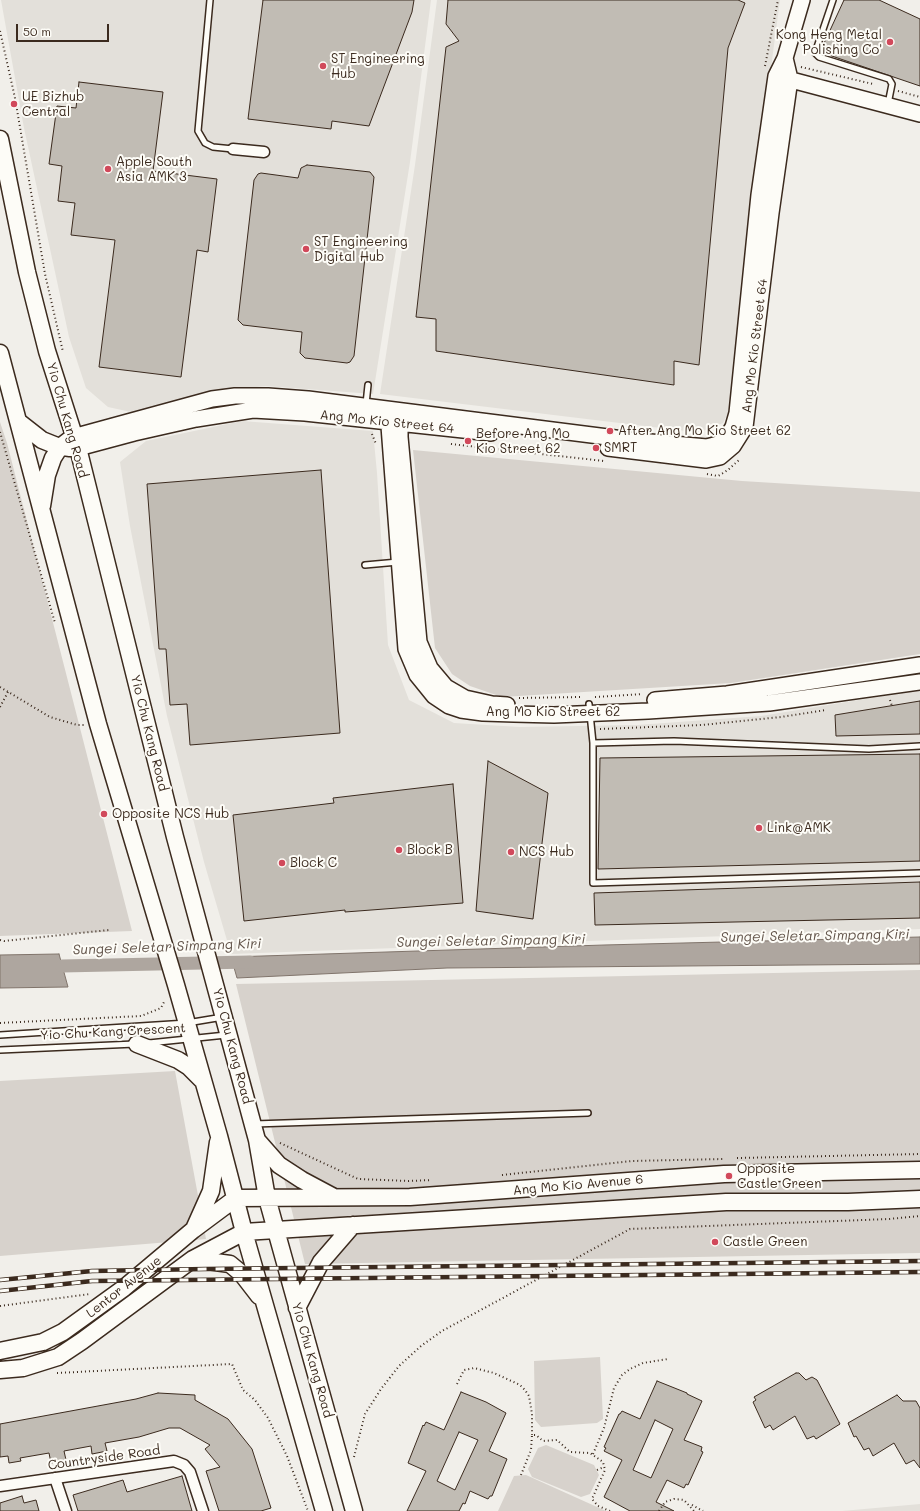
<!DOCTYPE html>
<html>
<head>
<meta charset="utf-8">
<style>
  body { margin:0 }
  #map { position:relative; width:920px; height:1511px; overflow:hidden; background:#f1efea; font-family:Mali,sans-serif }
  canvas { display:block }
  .scale { position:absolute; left:16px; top:24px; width:93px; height:18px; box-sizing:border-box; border:2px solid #3b2a1e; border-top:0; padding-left:5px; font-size:12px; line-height:14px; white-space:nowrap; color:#3b2a1e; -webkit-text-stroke:3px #fdfcf7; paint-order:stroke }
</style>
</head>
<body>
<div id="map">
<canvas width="920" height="1511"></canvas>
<div class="scale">50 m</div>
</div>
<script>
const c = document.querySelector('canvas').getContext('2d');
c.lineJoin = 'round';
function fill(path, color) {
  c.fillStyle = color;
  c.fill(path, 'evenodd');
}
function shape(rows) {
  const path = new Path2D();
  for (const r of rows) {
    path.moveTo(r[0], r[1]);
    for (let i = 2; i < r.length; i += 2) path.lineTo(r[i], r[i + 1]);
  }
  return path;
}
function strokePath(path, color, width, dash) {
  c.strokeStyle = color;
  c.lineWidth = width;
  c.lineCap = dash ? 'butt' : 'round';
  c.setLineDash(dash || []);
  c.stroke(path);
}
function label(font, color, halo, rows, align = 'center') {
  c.font = font + ' Mali,sans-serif';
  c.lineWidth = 4;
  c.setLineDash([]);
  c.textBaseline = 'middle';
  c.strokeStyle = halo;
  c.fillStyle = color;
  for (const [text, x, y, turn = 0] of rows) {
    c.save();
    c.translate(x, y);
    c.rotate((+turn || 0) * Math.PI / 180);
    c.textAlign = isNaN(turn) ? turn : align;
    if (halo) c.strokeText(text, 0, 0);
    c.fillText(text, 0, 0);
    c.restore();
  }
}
fill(shape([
  [1,0,431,0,410,162,373,394,266,386,219,391,131,412,108,407,86,388,69,337,24,128],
  [437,0,780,0,752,210,729,411,723,423,703,431,694,432,380,394,415,165],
  [242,421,373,431,377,473,388,645,409,700,454,723,520,727,637,725,761,716,920,690,920,929,231,954,204,862,167,716,130,526,120,462,146,441],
  [920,1504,920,1511,842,1511]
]), '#e3e0da');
fill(shape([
  [0,422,7,443,132,931,0,936],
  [413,450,742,481,920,492,920,654,731,683,502,697,470,686,452,674,435,648],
  [920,970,920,1253,305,1264,236,984],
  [175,1071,206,1239,0,1256,0,1081],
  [600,1357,603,1419,597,1423,541,1427,535,1420,534,1361],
  [546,1445,594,1465,599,1475,590,1494,581,1497,532,1477,528,1469,538,1448],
  [526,1475,606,1511,498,1511,514,1476]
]), '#d7d2cc');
const water = shape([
  [920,937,920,964,447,968,237,978,231,957,604,945,920,937],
  [59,954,68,987,0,988,0,955,59,954]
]);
fill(water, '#aea69f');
strokePath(water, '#80746b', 1);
strokePath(shape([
  [62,966,250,962]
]), '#aea69f', 13);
const building = shape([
  [263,0,414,0,412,12,369,126,332,121,331,129,248,119,263,0],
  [448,0,738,0,745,3,728,48,699,365,674,361,674,385,436,351,436,319,416,317,446,47,459,41,446,24,448,0],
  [844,0,879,0,920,19,920,86,820,52,844,0],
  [79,82,163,92,153,171,217,179,208,252,197,250,181,377,99,367,115,240,71,235,75,203,58,201,62,166,49,164,57,106,76,108,79,82],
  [307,165,370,172,374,177,354,356,350,362,347,363,305,358,300,353,302,332,243,325,238,320,254,180,258,174,261,173,298,178,301,168,307,165],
  [321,470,340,733,190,745,187,704,170,705,166,649,159,649,147,484,321,470],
  [920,701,920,734,836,736,835,715,920,701],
  [920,754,920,861,598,869,600,758,920,754],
  [488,761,548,793,533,919,476,911,488,761],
  [453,784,463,903,345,912,345,910,244,921,233,815,334,803,333,798,453,784],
  [920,882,920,918,595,925,594,893,920,882],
  [796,1373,799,1373,806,1380,812,1377,817,1380,840,1424,816,1439,814,1436,807,1439,795,1416,773,1430,770,1425,765,1428,753,1402,756,1400,754,1397,796,1373],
  [657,1381,687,1393,687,1394,702,1401,684,1440,702,1447,701,1451,703,1452,688,1485,686,1484,684,1488,667,1480,656,1502,674,1511,630,1511,604,1497,622,1460,604,1451,606,1448,604,1447,619,1414,620,1414,622,1411,640,1419,657,1381],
  [655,1420,673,1429,651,1478,633,1470,655,1420],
  [461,1392,486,1402,506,1413,489,1451,507,1459,492,1496,490,1496,488,1499,470,1491,465,1504,463,1503,459,1511,407,1511,426,1471,408,1463,423,1425,424,1426,426,1422,444,1430,461,1392],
  [459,1432,478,1440,455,1490,437,1481,459,1432],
  [158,1393,195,1395,195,1400,228,1419,252,1449,271,1508,261,1511,219,1511,206,1471,220,1467,205,1449,210,1445,180,1428,169,1428,139,1437,105,1443,107,1451,92,1454,91,1446,64,1451,66,1460,51,1463,49,1453,20,1458,21,1461,9,1463,8,1456,0,1457,0,1424,136,1399,158,1393],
  [897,1395,903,1401,916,1401,920,1408,920,1468,914,1460,906,1464,894,1443,873,1456,869,1448,864,1450,856,1436,854,1437,848,1423,897,1395],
  [182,1476,192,1511,78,1511,73,1495,123,1480,127,1492,182,1476],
  [22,1496,24,1503,36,1500,39,1511,0,1511,0,1503,22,1496]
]);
fill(building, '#c1bcb4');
strokePath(building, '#3b2a1e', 1);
const lane = shape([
  [210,0,198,131,205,143,213,147,233,149],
  [833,0,815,53,819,57,889,79,892,84,888,104],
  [366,404,368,385],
  [365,565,398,562],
  [589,704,593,743,593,883,920,873],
  [593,743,674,741,869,749,920,746],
  [0,1035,187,1023,223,1017],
  [149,1043,226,1035],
  [0,1050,135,1044],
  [254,1124,588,1113]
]);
const street = shape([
  [233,149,264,152],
  [55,1478,66,1511],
  [0,1486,174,1461,184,1465,190,1472,203,1511]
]);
const secondary = shape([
  [780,77,920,114],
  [388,413,406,649,417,675,434,696,449,706,461,710,483,713,514,714,554,715,648,711,769,703,920,682],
  [400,413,400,437,419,642,430,668,446,687,465,698,492,704,507,705],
  [73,437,212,399,235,396,268,396,308,399,639,441,707,447,718,444,727,437,733,427,737,413,759,195,776,76,785,58,802,0],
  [78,448,134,433,196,419,253,410,305,413,491,433],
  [608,448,706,460,720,457,733,446,745,427,771,213,790,79,785,58],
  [655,700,727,694,920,665]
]);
const primary = shape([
  [0,139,27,272,47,351,78,448,175,837,257,1140,267,1198,354,1511],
  [0,353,98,724,176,985,219,1136,244,1232,324,1511],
  [19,422,42,440,57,446,70,448],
  [42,506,47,475,53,458,60,447,73,437],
  [137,1044,178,1060,189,1067,202,1080],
  [257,1140,279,1165,302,1180,332,1196],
  [236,1198,410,1197,724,1174,920,1170],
  [194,1229,211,1191,218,1142],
  [193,1259,230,1264,242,1274,259,1296],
  [297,1308,321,1262,353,1225],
  [0,1351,43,1342,63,1332,124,1288,193,1230,236,1198],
  [0,1370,23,1368,58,1357,82,1341,193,1259,244,1232,726,1202,848,1202,920,1199]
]);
strokePath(lane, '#3b2a1e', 8);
strokePath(street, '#3b2a1e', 13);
strokePath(secondary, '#3b2a1e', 18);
strokePath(primary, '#3b2a1e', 19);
strokePath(shape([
  [0,31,15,98,45,274,63,352],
  [765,66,778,0],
  [801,67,873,84],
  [898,91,920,97],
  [0,432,55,623],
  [372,434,376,444],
  [451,444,604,461],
  [707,474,718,476,728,470,739,460],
  [0,687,50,717,77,725,85,725],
  [595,697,642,694],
  [519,698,582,697],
  [890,700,892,706],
  [0,707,8,692],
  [600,729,702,725,781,717,826,710],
  [0,940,4,941,109,930],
  [0,1023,141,1016,161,1008,165,1000],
  [280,1143,358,1179,409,1181,432,1180],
  [737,1158,920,1154],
  [502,1175,632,1161,723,1159],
  [0,1306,90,1294],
  [57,1373,232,1364,243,1390,255,1400,268,1418,287,1456,308,1511],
  [457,1384,464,1370,474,1368,494,1373,520,1385,525,1390,529,1396,532,1414,532,1435],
  [593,1454,604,1428,614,1388,622,1375,630,1369,643,1363,668,1359],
  [354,1457,365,1414,381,1389,399,1366,421,1346,442,1331,630,1229,889,1219,920,1216],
  [597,1470,604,1467],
  [521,1475,531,1450,532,1435,536,1435,543,1441,557,1440,570,1452,590,1453,603,1462,605,1470,592,1499,598,1506,610,1511],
  [692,1505,703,1511],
  [659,1511,665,1502,674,1499,684,1500,694,1511]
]), '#3b2a1e', 2, [1, 3]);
strokePath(lane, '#fdfcf7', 5);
strokePath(street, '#fdfcf7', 10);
strokePath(secondary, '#fdfcf7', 15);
strokePath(primary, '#fdfcf7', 16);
const rail = shape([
  [0,1280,92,1271,206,1269,920,1261],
  [0,1291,92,1281,920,1272]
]);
strokePath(rail, '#3b2a1e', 4.5);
strokePath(rail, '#fdfcf7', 3, [9]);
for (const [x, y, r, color] of [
  [890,42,4,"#d1495b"],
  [323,66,4,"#d1495b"],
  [14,104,4,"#d1495b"],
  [108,169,4,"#d1495b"],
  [306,249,4,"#d1495b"],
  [610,431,4,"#d1495b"],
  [468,441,4,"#d1495b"],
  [596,448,4,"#d1495b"],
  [104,814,4,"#d1495b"],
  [759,828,4,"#d1495b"],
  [399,850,4,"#d1495b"],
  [511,852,4,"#d1495b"],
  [282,863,4,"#d1495b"],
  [729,1176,4,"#d1495b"],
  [715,1242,4,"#d1495b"]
]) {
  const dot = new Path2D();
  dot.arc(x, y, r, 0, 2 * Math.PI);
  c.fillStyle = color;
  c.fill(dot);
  strokePath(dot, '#fdfcf7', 1.5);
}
label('13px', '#3b2a1e', '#fdfcf7', [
  ["Kong Heng Metal",882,35,"right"],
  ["Polishing Co'",882,50,"right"],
  ["ST Engineering",331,59],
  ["Hub",331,74],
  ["UE Bizhub",22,97],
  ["Central",22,112],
  ["Apple South",116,162],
  ["Asia AMK 3",116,177],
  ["ST Engineering",314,242],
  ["Digital Hub",314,257],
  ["After Ang Mo Kio Street 62",618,431],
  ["Before Ang Mo",476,434],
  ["Kio Street 62",476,449],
  ["SMRT",604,448],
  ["Opposite NCS Hub",112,814],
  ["Link@AMK",767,828],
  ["Block B",407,850],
  ["NCS Hub",519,852],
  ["Block C",290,863],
  ["Opposite",737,1169],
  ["Castle Green",737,1184],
  ["Castle Green",723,1242]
], 'left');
label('13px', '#3b2a1e', '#fdfcf7', [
  ["Ang Mo Kio Street 64",755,346,-83],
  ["Yio Chu Kang Road",67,420,74],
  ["Ang Mo Kio Street 64",387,422,6],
  ["Ang Mo Kio Street 62",553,712],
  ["Yio Chu Kang Road",149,733,76],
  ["Yio Chu Kang Crescent",113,1032,-3],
  ["Yio Chu Kang Road",232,1046,75],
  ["Ang Mo Kio Avenue 6",578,1185,-5],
  ["Lentor Avenue",124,1287,-38],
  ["Yio Chu Kang Road",312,1360,74],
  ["Countryside Road",104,1458,-8]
]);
label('italic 14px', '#63554b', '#fdfcf7', [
  ["Sungei Seletar Simpang Kiri",815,936,-1],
  ["Sungei Seletar Simpang Kiri",491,941,-1],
  ["Sungei Seletar Simpang Kiri",167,947,-2]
]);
</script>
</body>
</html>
